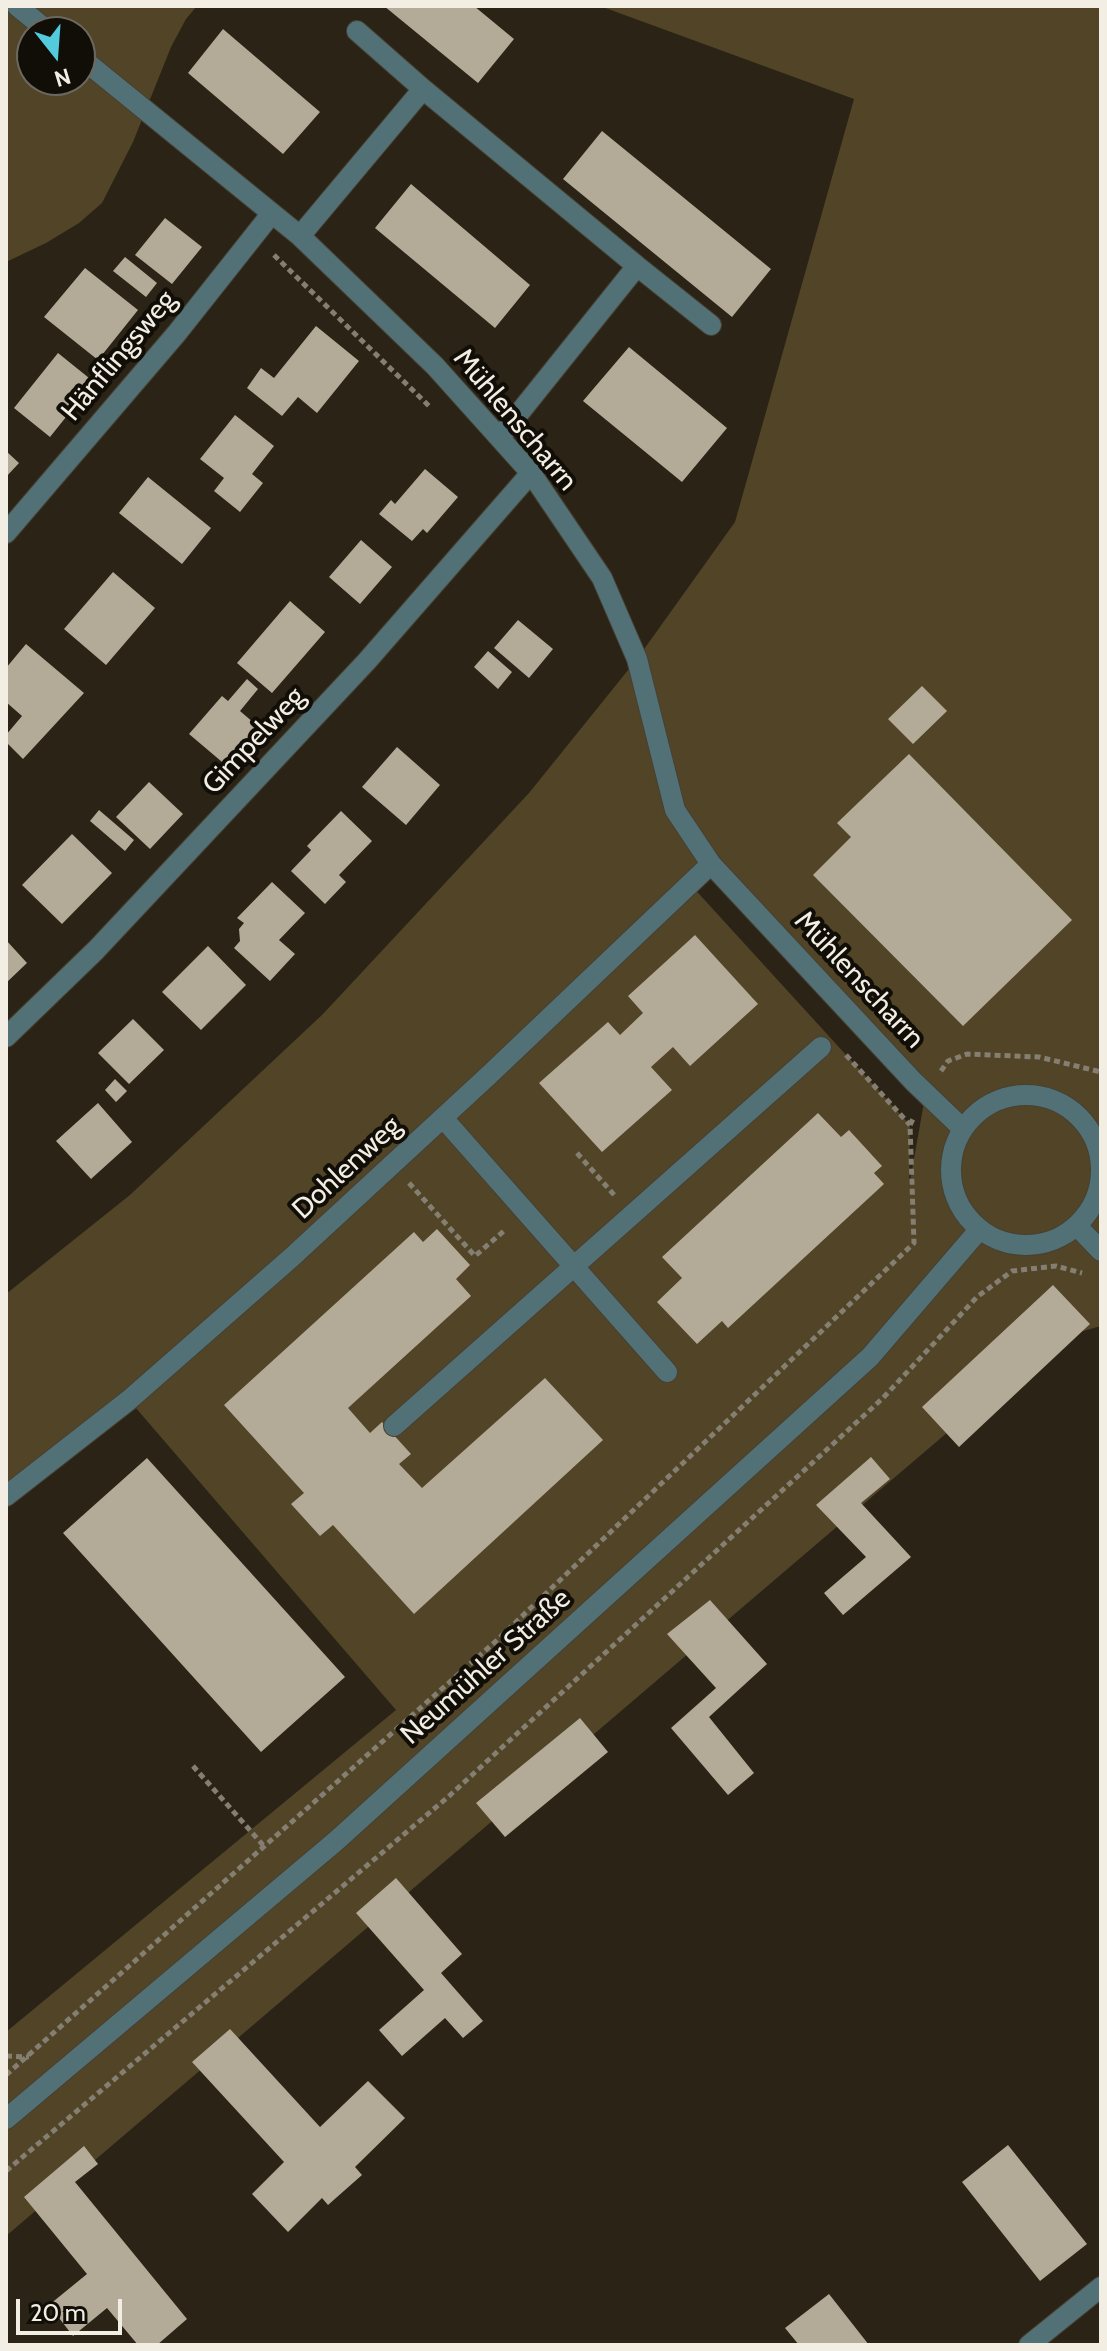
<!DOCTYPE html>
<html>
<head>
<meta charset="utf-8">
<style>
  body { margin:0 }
  #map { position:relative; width:1107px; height:2351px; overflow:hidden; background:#2b2416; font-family:Cabin,sans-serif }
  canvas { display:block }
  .frame { position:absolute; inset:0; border:8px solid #f2eee4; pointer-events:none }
  .north { position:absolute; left:16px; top:16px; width:80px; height:80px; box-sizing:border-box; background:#110e08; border:2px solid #6b6860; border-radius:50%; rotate:163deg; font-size:22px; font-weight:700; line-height:32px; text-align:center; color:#f2eee4 }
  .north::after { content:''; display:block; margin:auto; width:28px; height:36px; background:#54cadd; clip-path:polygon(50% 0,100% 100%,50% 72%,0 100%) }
  .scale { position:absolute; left:16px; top:2299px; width:106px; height:36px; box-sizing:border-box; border:4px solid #f2eee4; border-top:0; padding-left:10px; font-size:24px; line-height:28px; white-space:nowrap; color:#f2eee4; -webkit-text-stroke:6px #110e08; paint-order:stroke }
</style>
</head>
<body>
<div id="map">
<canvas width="1107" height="2351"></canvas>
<div class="frame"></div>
<div class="north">N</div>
<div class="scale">20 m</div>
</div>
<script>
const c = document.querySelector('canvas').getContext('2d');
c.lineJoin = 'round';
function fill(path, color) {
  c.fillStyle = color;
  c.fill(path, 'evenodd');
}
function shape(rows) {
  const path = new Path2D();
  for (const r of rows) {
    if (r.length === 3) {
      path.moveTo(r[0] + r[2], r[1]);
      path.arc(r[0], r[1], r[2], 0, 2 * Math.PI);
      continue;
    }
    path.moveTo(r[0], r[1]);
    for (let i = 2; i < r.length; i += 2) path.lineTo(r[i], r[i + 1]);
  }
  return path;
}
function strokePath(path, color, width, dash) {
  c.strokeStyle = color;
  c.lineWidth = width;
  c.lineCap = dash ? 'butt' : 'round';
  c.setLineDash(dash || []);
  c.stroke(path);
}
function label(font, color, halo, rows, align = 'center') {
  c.font = font + ' Cabin,sans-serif';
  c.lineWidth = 8;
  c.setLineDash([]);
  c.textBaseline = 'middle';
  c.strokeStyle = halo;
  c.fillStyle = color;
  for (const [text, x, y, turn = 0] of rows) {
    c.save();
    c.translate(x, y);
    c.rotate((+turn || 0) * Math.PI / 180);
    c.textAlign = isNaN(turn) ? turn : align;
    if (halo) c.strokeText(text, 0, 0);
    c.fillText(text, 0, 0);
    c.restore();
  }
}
fill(shape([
  [8,6,197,6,186,19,171,47,133,142,102,203,79,223,46,243,6,262,6,10],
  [32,32,80,32,80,80,32,80],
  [600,6,1101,6,1101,1326,1058,1338,6,2236,6,2032,396,1710,129,1400,6,1496,6,1294,130,1195,323,1014,529,793,637,659,735,522,854,99],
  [711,864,926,1091,909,1187,910,1125,690,884]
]), '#524426');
fill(shape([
  [384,6,474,6,514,39,478,83],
  [223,29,320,112,283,154,188,73],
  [602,131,771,269,732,317,563,179],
  [411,184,530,285,495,328,375,228],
  [165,218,202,247,172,284,135,255],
  [125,257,157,283,146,297,113,271],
  [85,268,138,310,98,360,44,317],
  [316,326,359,361,317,413,298,397,282,416,247,388,261,368,274,378],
  [629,347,727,428,682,482,583,401],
  [58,353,94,382,50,437,14,408],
  [235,415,274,446,252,474,263,483,240,512,214,491,224,478,200,459],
  [6,451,19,463,6,477],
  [425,469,458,497,427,533,423,529,412,541,379,514,391,500,395,504],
  [148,477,211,528,182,564,119,513],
  [361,540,392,567,360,604,329,577],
  [113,572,155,608,106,665,64,629],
  [290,601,325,632,272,693,237,663],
  [518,620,553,649,529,678,494,648],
  [26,644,84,693,23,759,6,742,6,735,22,716,6,702,6,668],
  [488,651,512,672,498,689,474,667],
  [247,679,258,689,240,711,261,729,228,767,189,734,222,696,228,701],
  [922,686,947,711,913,744,888,719],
  [397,747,440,785,406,825,362,787],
  [909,754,1072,920,963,1026,813,875,851,837,837,823],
  [149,782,183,814,150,849,116,817],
  [99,810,134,840,125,851,90,821],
  [341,811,372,841,339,875,346,882,325,904,291,871,311,850,307,846],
  [72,834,112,873,62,924,22,885],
  [272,882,305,913,279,940,295,954,270,981,234,948,240,941,239,929,244,923,237,918],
  [695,935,758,1004,690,1066,673,1047,651,1067,672,1090,602,1152,539,1083,608,1022,620,1035,643,1013,628,996],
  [6,940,27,963,6,983],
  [208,946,246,985,201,1030,162,992],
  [133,1019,164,1050,129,1084,98,1053],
  [115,1079,127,1091,116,1102,105,1090],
  [98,1103,132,1142,91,1179,56,1141],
  [818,1113,841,1137,849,1130,882,1166,874,1173,884,1184,728,1328,722,1321,697,1344,657,1302,682,1278,662,1257],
  [437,1229,470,1265,456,1279,471,1296,348,1408,370,1433,382,1422,411,1454,399,1464,422,1488,545,1378,603,1440,414,1614,333,1525,320,1536,291,1504,304,1493,224,1405,414,1232,423,1242],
  [1053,1285,1090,1324,959,1447,922,1407],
  [871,1457,890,1479,861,1503,911,1557,843,1615,824,1593,866,1557,816,1505],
  [147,1458,345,1677,261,1752,63,1533],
  [710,1600,767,1664,709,1717,754,1773,728,1795,671,1728,716,1688,667,1634],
  [580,1718,608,1752,505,1837,476,1803],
  [396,1878,462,1954,441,1973,483,2021,463,2038,445,2018,402,2056,379,2030,424,1990,356,1913],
  [230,2029,320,2127,368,2081,405,2118,355,2167,362,2175,328,2205,322,2198,288,2232,252,2194,284,2162,192,2062],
  [1008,2145,1087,2244,1040,2281,962,2182],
  [84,2146,98,2164,75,2182,187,2319,157,2345,138,2345,107,2308,73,2336,49,2305,87,2274,24,2197],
  [829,2294,869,2345,799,2345,785,2328]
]), '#b3aa98');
const minor = shape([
  [17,6,49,32],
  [357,31,423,89],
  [80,57,300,236,435,366,531,473,602,578,637,659,675,810,711,864,913,1081,963,1129],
  [300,236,423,89,637,266,500,437],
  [637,266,711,325],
  [6,533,177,333,272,213],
  [6,1037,96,950,367,661,531,473],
  [1026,1170,75],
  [443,1118,667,1372],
  [1077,1226,1101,1251],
  [394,1426,821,1047],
  [6,1496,129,1400,292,1257,488,1076,711,864],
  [6,2119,336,1841,870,1357,979,1230],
  [1029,2345,1101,2287]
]);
strokePath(minor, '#474033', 22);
strokePath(shape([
  [274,255,430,407],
  [846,1055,910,1125],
  [941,1071,948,1061,967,1054,1039,1057,1101,1072],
  [577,1153,615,1196],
  [409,1183,475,1256,505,1230],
  [193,1766,263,1845],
  [6,2056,29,2057],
  [6,2075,496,1641,914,1243,910,1125,914,1117],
  [6,2171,448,1797,883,1398,977,1297,1012,1271,1056,1266,1082,1273]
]), '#847f72', 5, [6, 4]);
strokePath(minor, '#527176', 20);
label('28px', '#f2eee4', '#110e08', [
  ["Hänflingsweg",119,356,-50],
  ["Mühlenscharrn",515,420,50],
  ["Gimpelweg",254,741,-47],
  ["Mühlenscharrn",859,980,47],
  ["Dohlenweg",347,1168,-43],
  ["Neumühler Straße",486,1667,-42]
]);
</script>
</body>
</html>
